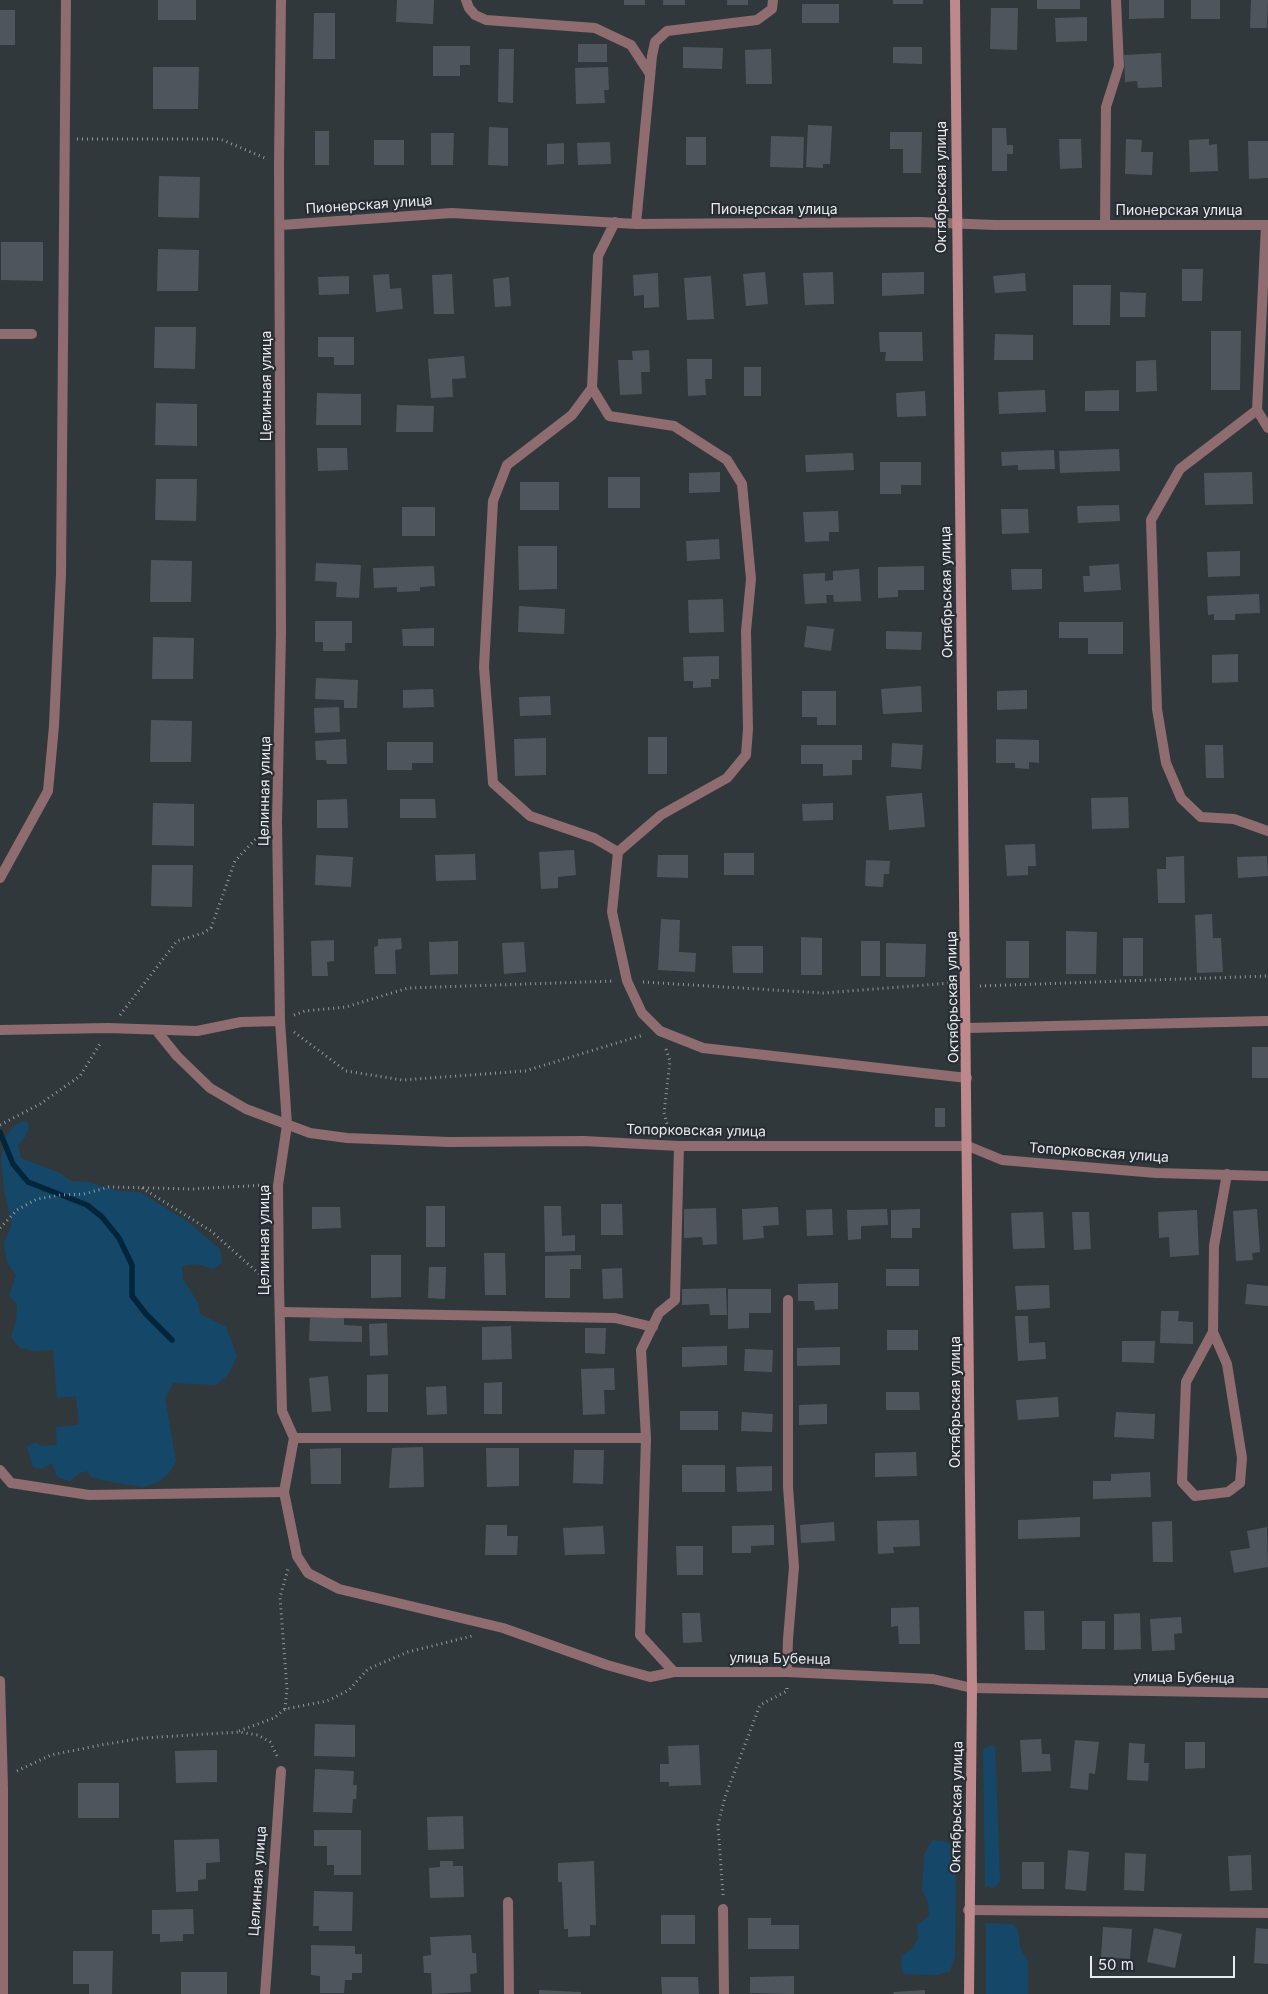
<!DOCTYPE html>
<html>
<head>
<meta charset="utf-8">
<style>
  body { margin:0 }
  #map { position:relative; width:1268px; height:1994px; overflow:hidden; background:#31383c; font-family:Inter,sans-serif }
  canvas { display:block }
  .scale { position:absolute; left:1090px; top:1956px; width:145px; height:22px; box-sizing:border-box; border:2px solid #e7ebee; border-top:0; padding-left:6px; font-size:15px; line-height:18px; white-space:nowrap; color:#e7ebee; -webkit-text-stroke:4px #272d32; paint-order:stroke }
</style>
</head>
<body>
<div id="map">
<canvas width="1268" height="1994"></canvas>
<div class="scale">50 m</div>
</div>
<script>
const c = document.querySelector('canvas').getContext('2d');
c.lineJoin = 'round';
function fill(path, color) {
  c.fillStyle = color;
  c.fill(path, 'evenodd');
}
function shape(rows) {
  const path = new Path2D();
  for (const r of rows) {
    path.moveTo(r[0], r[1]);
    for (let i = 2; i < r.length; i += 2) path.lineTo(r[i], r[i + 1]);
  }
  return path;
}
function strokePath(path, color, width, dash) {
  c.strokeStyle = color;
  c.lineWidth = width;
  c.lineCap = dash ? 'butt' : 'round';
  c.setLineDash(dash || []);
  c.stroke(path);
}
function label(font, color, halo, rows, align = 'center') {
  c.font = font + ' Inter,sans-serif';
  c.lineWidth = 4.5;
  c.setLineDash([]);
  c.textBaseline = 'middle';
  c.strokeStyle = halo;
  c.fillStyle = color;
  for (const [text, x, y, turn = 0] of rows) {
    c.save();
    c.translate(x, y);
    c.rotate((+turn || 0) * Math.PI / 180);
    c.textAlign = isNaN(turn) ? turn : align;
    if (halo) c.strokeText(text, 0, 0);
    c.fillText(text, 0, 0);
    c.restore();
  }
}
fill(shape([
  [26,1121,29,1126,25,1137,18,1145,21,1158,60,1173,71,1181,87,1182,119,1191,140,1192,188,1222,220,1249,222,1262,214,1269,196,1264,182,1266,183,1279,198,1303,200,1314,226,1327,237,1356,229,1374,216,1385,173,1383,165,1398,176,1461,169,1473,158,1482,144,1487,106,1481,91,1477,87,1471,79,1473,70,1481,57,1477,52,1463,42,1469,33,1467,27,1446,36,1442,42,1446,57,1445,56,1427,79,1425,76,1396,57,1398,53,1350,34,1351,20,1348,11,1337,16,1321,17,1304,9,1296,16,1275,7,1262,4,1243,12,1224,4,1190,1,1158,6,1136,16,1124],
  [991,1745,995,1747,1000,1881,994,1888,985,1886,983,1749],
  [932,1840,948,1842,956,1853,955,1956,950,1971,937,1975,905,1974,902,1970,901,1956,913,1948,918,1939,917,1925,929,1916,928,1902,922,1890,924,1856],
  [986,1923,1013,1924,1018,1930,1020,1948,1028,1961,1028,1994,986,1994]
]), '#154868');
strokePath(shape([
  [0,1132,13,1164,28,1182,87,1205,102,1217,119,1238,132,1265,132,1296,146,1314,172,1340]
]), '#01263c', 5.5);
fill(shape([
  [158,0,196,0,196,20,158,20],
  [397,0,434,0,433,24,396,22],
  [624,0,645,0,645,5,624,5],
  [663,0,685,0,685,5,663,5],
  [727,0,748,0,748,5,727,5],
  [893,0,923,0,923,4,893,4],
  [1037,0,1080,0,1080,9,1037,9],
  [1129,0,1164,0,1164,18,1129,19],
  [1191,0,1220,0,1220,19,1191,19],
  [1251,0,1268,0,1267,28,1250,28],
  [802,4,839,4,839,23,802,23],
  [991,8,1018,8,1017,50,990,49],
  [0,10,15,10,15,45,0,45],
  [314,13,335,13,335,59,313,59],
  [1087,17,1087,41,1056,42,1055,18],
  [578,44,607,44,607,62,578,62],
  [433,46,470,46,470,65,460,65,460,76,433,76],
  [683,47,723,48,722,69,683,68],
  [893,47,922,47,922,64,893,63],
  [499,49,514,49,513,103,498,102],
  [771,49,772,84,746,84,745,50],
  [1161,53,1162,87,1138,88,1137,81,1125,82,1124,55],
  [153,67,199,67,198,109,153,109],
  [608,67,609,90,604,90,605,103,576,104,575,68],
  [808,125,832,126,830,164,823,164,823,168,806,167],
  [489,127,508,128,508,166,488,165],
  [992,128,1006,128,1007,145,1013,145,1013,154,1007,154,1007,171,992,171],
  [315,131,329,131,329,165,315,165],
  [890,132,922,132,921,173,903,173,903,149,890,149],
  [431,133,454,133,453,165,431,165],
  [771,136,804,137,803,168,770,167],
  [686,137,706,137,706,165,686,165],
  [1059,139,1081,139,1082,168,1060,169],
  [1126,139,1142,140,1141,152,1153,152,1152,175,1125,174],
  [1209,139,1209,145,1217,144,1218,171,1190,172,1189,140],
  [374,140,404,140,404,165,374,165],
  [1248,141,1268,141,1268,178,1249,179],
  [610,142,611,164,578,165,577,143],
  [564,143,564,164,547,165,547,144],
  [159,176,200,177,199,218,158,217],
  [1,242,43,242,43,281,1,280],
  [158,249,199,250,198,291,157,291],
  [1182,269,1203,269,1202,301,1182,301],
  [765,272,768,304,746,306,743,274],
  [833,272,834,304,805,305,803,273],
  [924,272,924,294,882,296,882,273],
  [658,273,659,307,644,308,644,295,634,296,633,275],
  [1025,273,1026,291,995,293,993,276],
  [389,274,390,289,401,288,403,309,376,312,373,275],
  [452,274,454,314,434,314,432,275],
  [349,276,349,294,319,295,318,277],
  [711,276,714,319,687,320,684,278],
  [509,277,511,306,495,307,493,279],
  [1073,285,1111,285,1110,325,1073,325],
  [1120,292,1146,293,1145,317,1120,317],
  [155,327,196,327,195,369,154,368],
  [1211,331,1241,331,1240,390,1211,390],
  [879,332,922,332,923,361,885,361,886,352,880,352],
  [995,334,1033,335,1033,360,994,360],
  [318,337,354,337,354,365,334,365,334,357,318,357],
  [649,350,650,372,641,372,642,394,620,395,618,360,633,360,632,351],
  [464,356,466,378,452,379,453,397,431,398,428,359],
  [687,359,712,359,712,379,705,379,706,395,688,396],
  [1156,360,1157,391,1136,392,1136,361],
  [744,367,761,367,761,396,744,396],
  [1045,390,1046,412,999,414,998,392],
  [1119,390,1119,411,1085,411,1085,391],
  [925,391,926,416,897,417,896,393],
  [317,393,361,394,361,425,316,425],
  [156,403,197,404,197,446,155,445],
  [397,405,434,406,433,432,396,432],
  [317,448,347,448,348,470,318,471],
  [1119,449,1120,471,1060,473,1059,451],
  [1054,450,1055,469,1018,470,1018,465,1002,466,1001,452],
  [853,453,854,470,806,472,805,455],
  [880,462,921,462,921,485,901,485,901,494,880,494],
  [720,472,720,492,689,493,689,473],
  [1252,472,1253,504,1205,505,1204,473],
  [608,477,640,477,640,508,608,508],
  [156,479,197,479,196,521,155,520],
  [520,482,559,482,559,510,520,510],
  [1119,505,1120,521,1078,523,1077,506],
  [402,507,435,507,435,536,402,536],
  [1001,509,1028,509,1029,533,1002,534],
  [838,511,839,532,829,532,829,541,805,542,803,512],
  [719,539,720,559,687,561,686,541],
  [518,546,557,546,557,589,519,590],
  [1240,551,1240,576,1208,577,1207,552],
  [151,560,192,561,191,602,150,602],
  [316,563,361,565,359,598,336,597,337,582,315,581],
  [1119,564,1121,590,1084,592,1083,576,1090,576,1089,566],
  [434,566,435,586,420,587,420,591,397,592,397,587,374,588,373,568],
  [924,566,924,590,898,590,898,597,878,598,878,567],
  [859,569,861,601,834,602,833,595,826,595,827,603,805,604,803,574,825,573,825,581,833,580,833,571],
  [1011,569,1042,569,1042,589,1012,590],
  [1259,594,1260,613,1235,614,1235,620,1214,620,1214,614,1208,615,1207,596],
  [723,599,724,632,689,633,688,600],
  [519,606,565,609,564,634,518,632],
  [315,621,352,621,352,643,345,643,345,651,323,651,323,642,315,642],
  [1059,622,1123,622,1123,654,1088,654,1088,638,1059,638],
  [807,626,834,629,831,651,804,647],
  [434,628,434,646,403,646,402,629],
  [886,631,922,632,921,650,886,649],
  [153,637,194,638,193,679,152,679],
  [1238,654,1238,682,1212,683,1212,655],
  [719,656,719,679,711,679,711,687,693,688,693,681,684,681,683,657],
  [316,678,358,680,357,708,344,708,344,700,315,699],
  [921,686,922,712,883,714,881,689],
  [433,689,434,707,403,708,403,690],
  [1027,690,1027,709,997,710,997,691],
  [802,691,836,691,836,725,817,725,817,717,802,717],
  [550,696,551,715,520,716,519,697],
  [339,707,340,732,315,733,314,708],
  [151,720,192,721,191,762,150,762],
  [648,737,667,737,667,774,648,774],
  [546,738,546,775,515,776,514,739],
  [346,739,347,764,327,764,326,760,316,760,315,741],
  [996,739,1039,740,1039,763,1029,762,1029,769,1015,768,1015,763,996,763],
  [387,742,433,742,433,763,412,763,412,770,387,770],
  [892,743,923,745,921,769,891,767],
  [801,745,862,745,862,760,852,760,852,775,823,776,823,764,801,764],
  [1205,745,1223,745,1224,778,1206,778],
  [922,793,925,827,889,830,886,796],
  [1128,797,1129,828,1092,829,1091,798],
  [347,799,348,828,317,828,317,800],
  [400,799,435,799,436,818,400,818],
  [153,803,194,804,194,846,152,845],
  [833,803,833,820,803,821,802,804],
  [1035,844,1036,866,1028,866,1028,875,1007,876,1005,845],
  [574,850,576,875,558,877,558,888,541,889,539,852],
  [724,853,754,853,754,875,724,875],
  [475,854,476,880,436,881,435,855],
  [316,855,353,857,351,887,315,885],
  [658,855,688,855,688,878,657,877],
  [1184,856,1185,903,1158,903,1157,869,1166,869,1166,857],
  [1267,856,1268,876,1238,878,1237,857],
  [866,860,890,861,889,874,884,874,883,887,865,886],
  [152,865,193,865,192,907,151,906],
  [1212,914,1213,938,1221,938,1223,972,1197,973,1195,915],
  [661,919,680,920,679,952,696,953,695,972,658,970],
  [1066,931,1097,932,1096,974,1066,974],
  [801,937,822,938,822,975,801,975],
  [401,938,402,949,395,950,396,974,375,974,374,947,378,946,378,939],
  [1123,938,1143,938,1143,976,1123,976],
  [334,940,334,961,327,962,328,976,312,976,311,941],
  [458,941,458,974,430,975,429,942],
  [861,941,880,941,880,976,861,976],
  [1006,941,1029,941,1029,978,1006,978],
  [524,942,526,972,504,974,502,943],
  [886,943,926,944,925,977,886,977],
  [732,946,763,946,763,973,733,973],
  [1252,1047,1268,1047,1268,1078,1252,1078],
  [935,1108,945,1108,945,1127,935,1127],
  [601,1204,622,1204,623,1235,601,1235],
  [426,1206,445,1206,445,1247,426,1247],
  [544,1206,561,1206,562,1236,575,1235,575,1251,545,1252],
  [312,1207,340,1207,341,1228,312,1229],
  [778,1207,779,1225,763,1226,764,1238,743,1240,742,1209],
  [716,1208,717,1244,703,1245,702,1237,684,1238,684,1209],
  [832,1209,833,1235,807,1236,806,1210],
  [887,1209,888,1225,861,1226,861,1239,848,1240,847,1210],
  [920,1209,920,1228,912,1228,912,1238,891,1238,891,1210],
  [1257,1209,1260,1252,1252,1253,1253,1260,1236,1261,1233,1211],
  [1197,1210,1199,1255,1170,1257,1169,1237,1159,1238,1158,1212],
  [1043,1212,1045,1248,1013,1249,1011,1213],
  [1072,1212,1089,1212,1091,1249,1074,1250],
  [484,1253,505,1253,506,1295,485,1295],
  [371,1255,401,1255,401,1297,371,1298],
  [581,1255,581,1269,570,1269,570,1298,545,1298,545,1256],
  [429,1267,446,1267,445,1299,428,1298],
  [622,1268,623,1298,603,1299,602,1269],
  [886,1269,919,1269,919,1286,886,1286],
  [838,1283,838,1309,815,1310,814,1301,798,1301,798,1284],
  [1247,1284,1268,1286,1268,1306,1245,1304],
  [1049,1285,1050,1308,1017,1310,1015,1286],
  [726,1288,727,1315,710,1315,709,1304,682,1305,682,1289],
  [728,1289,771,1289,771,1313,749,1313,749,1328,728,1329],
  [1161,1311,1179,1311,1178,1321,1193,1322,1193,1344,1160,1343],
  [1015,1316,1028,1316,1029,1343,1045,1342,1046,1359,1018,1361],
  [310,1318,344,1318,344,1325,362,1326,362,1342,309,1341],
  [387,1323,388,1355,370,1356,369,1324],
  [511,1326,512,1359,482,1360,482,1327],
  [585,1328,606,1328,605,1354,585,1353],
  [887,1330,918,1330,918,1350,887,1350],
  [1122,1341,1155,1341,1154,1363,1122,1362],
  [727,1346,727,1365,682,1367,682,1347],
  [840,1347,840,1365,797,1366,797,1348],
  [745,1349,773,1350,772,1372,744,1371],
  [614,1368,615,1390,604,1390,605,1414,583,1415,581,1369],
  [388,1374,388,1412,367,1412,367,1375],
  [328,1376,331,1411,312,1412,309,1378],
  [502,1382,502,1414,484,1414,484,1383],
  [446,1386,447,1414,427,1415,426,1387],
  [886,1392,919,1392,920,1410,886,1410],
  [1058,1397,1059,1417,1018,1420,1016,1400],
  [827,1404,827,1424,799,1425,799,1405],
  [680,1411,718,1411,718,1430,680,1430],
  [742,1412,773,1414,772,1432,741,1431],
  [1116,1412,1155,1414,1154,1439,1114,1437],
  [423,1447,424,1487,389,1488,392,1448],
  [341,1448,341,1484,311,1484,310,1449],
  [486,1448,519,1448,519,1486,487,1487],
  [574,1450,604,1450,603,1484,573,1483],
  [916,1452,917,1476,875,1477,875,1453],
  [682,1465,725,1465,725,1492,682,1492],
  [772,1466,772,1491,737,1492,736,1467],
  [1150,1472,1151,1497,1093,1499,1093,1481,1111,1481,1111,1474],
  [1080,1517,1080,1537,1018,1539,1018,1520],
  [919,1520,920,1546,893,1547,894,1553,878,1554,877,1521],
  [1172,1521,1173,1562,1153,1562,1152,1522],
  [834,1522,835,1541,801,1543,800,1525],
  [486,1525,507,1525,507,1536,518,1536,517,1555,485,1555],
  [774,1525,774,1545,751,1546,751,1553,732,1553,732,1526],
  [603,1526,605,1554,565,1555,563,1528],
  [1267,1527,1268,1567,1234,1573,1230,1551,1250,1548,1247,1531],
  [676,1546,703,1546,703,1575,677,1575],
  [919,1607,920,1644,899,1644,898,1626,891,1627,891,1608],
  [1024,1611,1044,1611,1045,1650,1025,1650],
  [682,1613,700,1613,702,1642,683,1643],
  [1140,1613,1141,1649,1114,1650,1114,1614],
  [1181,1617,1182,1633,1174,1634,1175,1650,1152,1651,1150,1619],
  [1082,1621,1105,1621,1105,1649,1082,1649],
  [315,1724,355,1725,355,1757,314,1756],
  [1041,1739,1042,1754,1050,1754,1051,1771,1022,1772,1020,1740],
  [1075,1740,1099,1742,1095,1774,1089,1773,1088,1790,1070,1788],
  [1185,1742,1205,1742,1205,1768,1185,1769],
  [1129,1743,1145,1744,1144,1763,1149,1763,1148,1781,1127,1780],
  [699,1745,701,1785,669,1786,669,1782,660,1782,660,1764,669,1764,668,1746],
  [217,1750,217,1782,176,1783,175,1751],
  [315,1769,354,1771,353,1785,357,1785,356,1799,353,1799,352,1813,313,1812],
  [78,1783,119,1783,119,1818,78,1818],
  [463,1816,464,1849,428,1850,427,1817],
  [314,1830,361,1830,361,1875,334,1875,334,1865,327,1865,327,1846,314,1846],
  [219,1839,220,1862,206,1863,206,1879,198,1880,198,1891,176,1892,174,1840],
  [1068,1850,1089,1852,1086,1891,1065,1889],
  [1125,1853,1146,1854,1144,1891,1124,1890],
  [1251,1855,1252,1890,1230,1891,1228,1856],
  [440,1861,453,1861,453,1866,463,1866,464,1897,430,1898,429,1868,440,1867],
  [594,1861,596,1925,590,1925,590,1936,568,1937,568,1929,564,1929,562,1882,558,1882,558,1863],
  [1022,1862,1044,1862,1044,1889,1022,1889],
  [314,1891,353,1892,352,1931,319,1931,319,1926,313,1926],
  [193,1909,194,1934,183,1934,183,1941,160,1942,160,1934,152,1934,152,1910],
  [661,1915,695,1915,695,1944,661,1944],
  [748,1918,771,1918,771,1925,799,1925,799,1949,748,1949],
  [1103,1927,1132,1929,1130,1959,1101,1957],
  [1154,1928,1182,1934,1175,1968,1147,1962],
  [1256,1928,1268,1929,1268,1964,1254,1963],
  [471,1935,472,1953,476,1953,477,1973,470,1974,471,1992,432,1994,431,1973,424,1973,423,1956,431,1955,430,1937],
  [311,1945,355,1946,355,1954,362,1954,362,1973,352,1973,352,1980,345,1980,344,1993,320,1993,320,1976,311,1975],
  [73,1951,113,1951,112,1994,89,1994,89,1984,73,1984],
  [181,1972,227,1972,227,1994,181,1994],
  [794,1976,794,1994,750,1993,750,1977],
  [661,1977,698,1977,699,1994,662,1994],
  [539,1990,581,1992,581,1994,539,1994],
  [925,1990,925,1994,894,1994,893,1992]
]), '#4f565b');
strokePath(shape([
  [77,139,220,139,265,158],
  [643,982,823,993,951,983],
  [980,986,1268,976],
  [120,1015,177,941,203,933,211,928,235,861,264,830],
  [294,1015,305,1011,346,1007,408,988,614,981],
  [294,1032,346,1071,402,1080,525,1071,643,1035],
  [666,1049,670,1061,664,1113,669,1131],
  [0,1125,40,1104,80,1076,101,1042],
  [142,1188,211,1231,265,1279],
  [0,1228,17,1210,37,1199,61,1195,84,1194,109,1187,192,1189,265,1185],
  [285,1709,287,1689,280,1597,288,1569],
  [239,1731,274,1718,285,1709,327,1701,349,1690,368,1669,408,1652,472,1636],
  [17,1771,51,1755,101,1745,143,1738,239,1732,258,1735,270,1742,278,1758],
  [723,1895,718,1825,725,1797,760,1705,787,1691,787,1685]
]), '#92979a', 3, [1, 4]);
strokePath(shape([
  [1105,225,1106,107,1119,66,1116,0],
  [0,334,32,334],
  [0,878,48,791,54,726,61,574,66,0],
  [280,1312,615,1318,653,1327],
  [1213,1332,1186,1382,1182,1482,1195,1496,1228,1492,1240,1483,1242,1458,1227,1364,1213,1332,1214,1246,1227,1174],
  [0,1470,11,1483,89,1495,284,1492]
]), '#8e6c6f', 10);
strokePath(shape([
  [281,0,279,164,281,634,277,822,280,1021,287,1125,278,1185,279,1286,282,1411,294,1438,284,1492,297,1556,308,1573,339,1589,503,1628,607,1665,650,1677,674,1672,787,1672,933,1679,972,1688,1268,1693],
  [466,0,469,8,475,15,486,20,595,28,631,45,650,74],
  [615,222,598,256,592,388,572,415,507,465,493,501,484,667,493,783,530,816,594,838,618,852],
  [636,224,652,56,655,42,667,31,757,20,772,9,773,0],
  [281,225,452,213,636,224,919,222,995,225,1268,225],
  [1266,225,1257,410,1268,428],
  [592,388,609,416,674,426,727,460,742,484,751,579,746,631,748,729,746,755,727,778,661,815,618,852,612,912,627,981,642,1013,660,1031,703,1048,967,1078],
  [1257,410,1180,469,1151,520,1157,709,1166,763,1181,798,1201,817,1234,819,1268,831],
  [967,1028,1268,1021],
  [0,1030,108,1028,197,1031,241,1022,280,1021],
  [156,1030,177,1056,210,1088,246,1109,310,1133,347,1138,449,1142,584,1141,679,1146,968,1146,1002,1160,1156,1173,1268,1176],
  [294,1438,646,1438],
  [674,1672,640,1635,646,1438,641,1350,659,1313,675,1300,679,1146],
  [787,1672,788,1639,794,1567,788,1487,788,1300],
  [0,1681,3,1788,3,1994],
  [508,1902,509,1994],
  [723,1909,724,1994],
  [968,1910,1268,1913],
  [265,1994,281,1771]
]), '#8e6c6f', 10);
strokePath(shape([
  [955,0,972,1688,969,1994]
]), '#be898d', 10);
label('14px', '#e7ebee', '#272d32', [
  ["Октябрьская улица",942,187,-90],
  ["Пионерская улица",369,205,-4],
  ["Пионерская улица",774,210],
  ["Пионерская улица",1179,211],
  ["Целинная улица",267,386,-90],
  ["Октябрьская улица",947,592,-91],
  ["Целинная улица",265,791,-89],
  ["Октябрьская улица",953,997,-91],
  ["Топорковская улица",696,1131,1],
  ["Топорковская улица",1099,1153,4],
  ["Целинная улица",265,1240,-90],
  ["Октябрьская улица",956,1402,-90],
  ["улица Бубенца",780,1659,1],
  ["улица Бубенца",1184,1678,1],
  ["Октябрьская улица",957,1807,-89],
  ["Целинная улица",258,1881,-86]
]);
</script>
</body>
</html>
